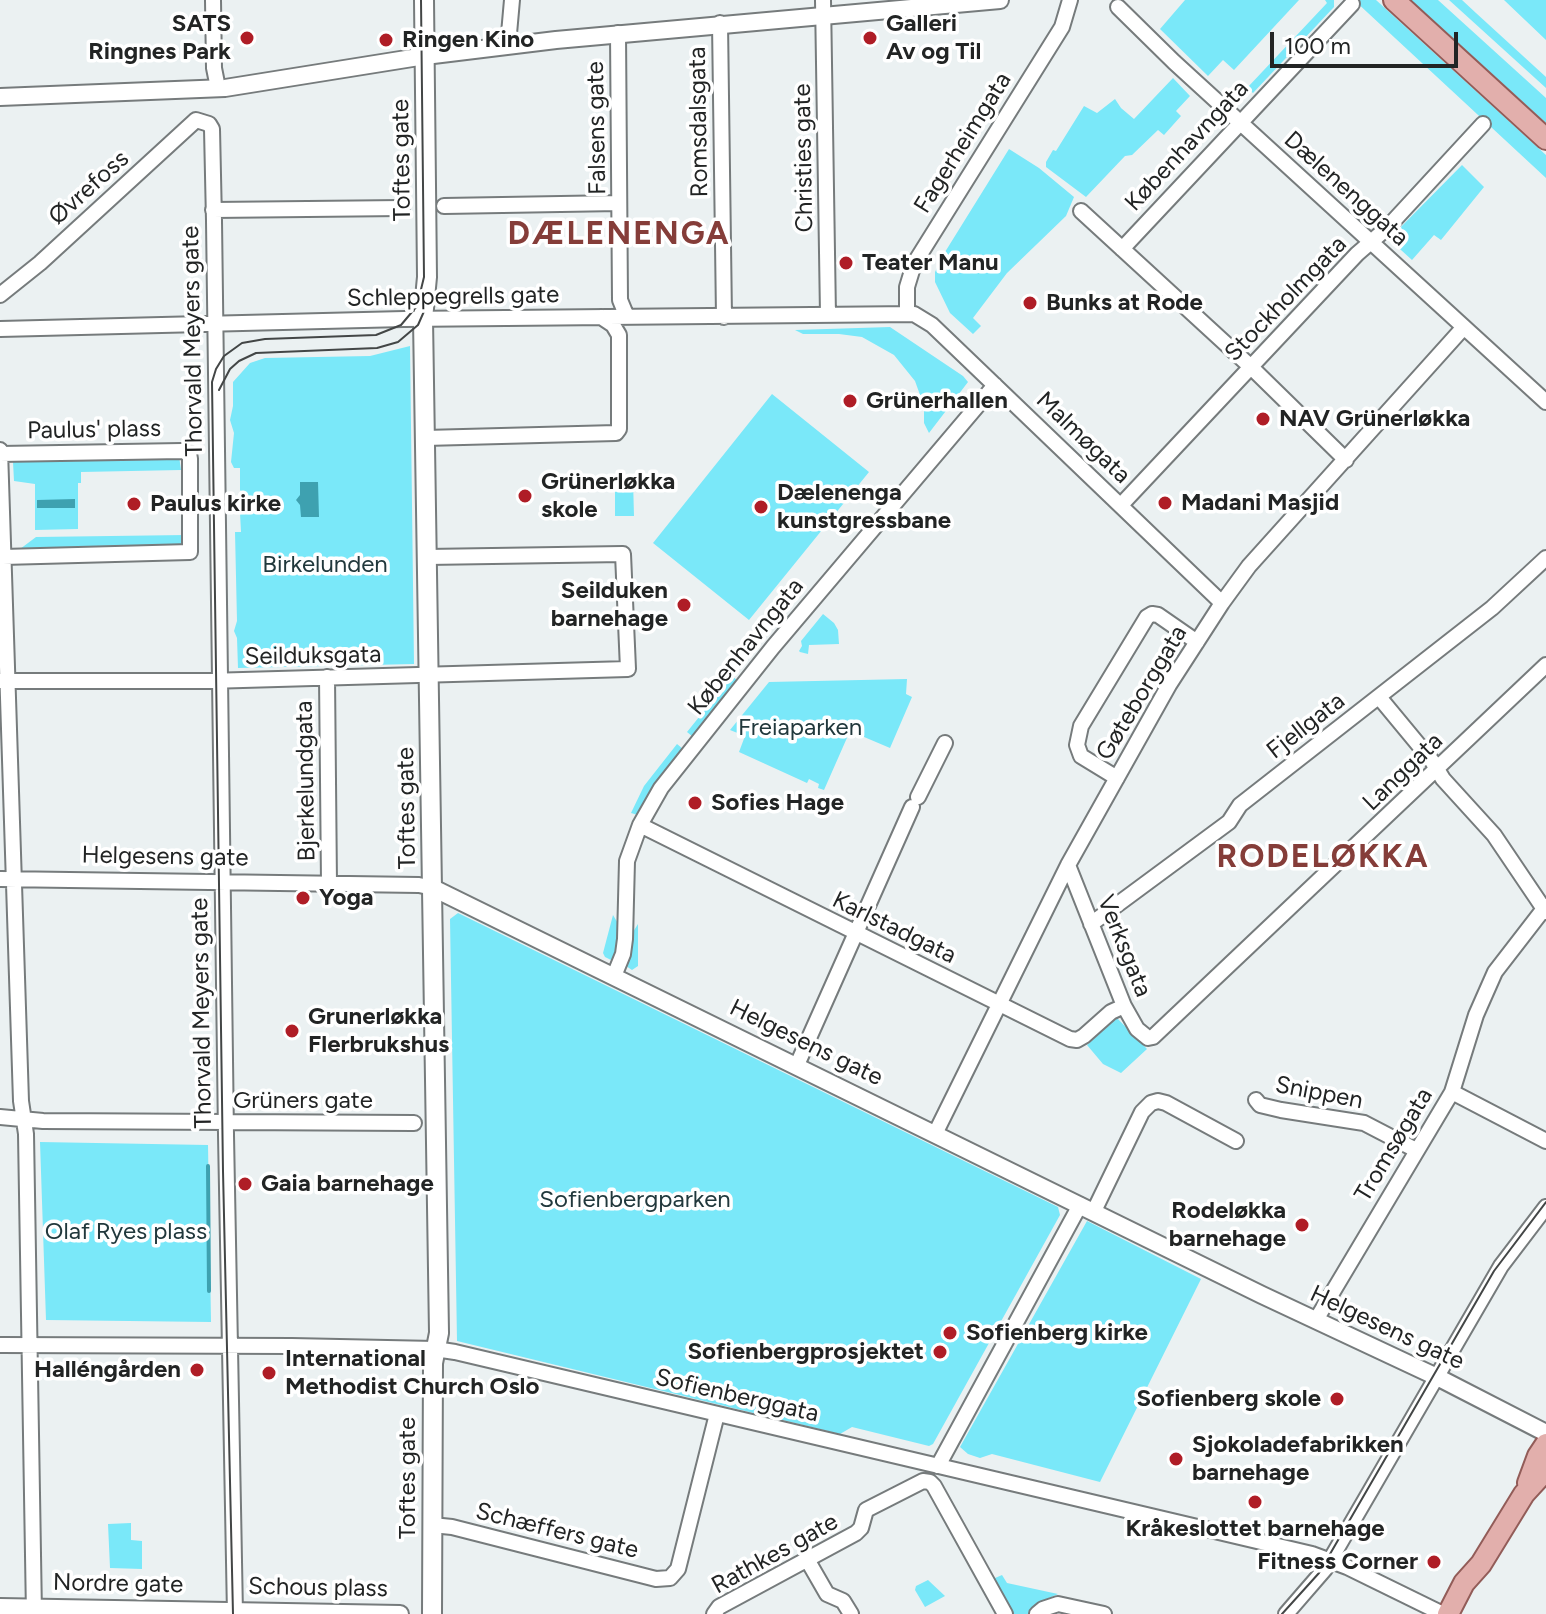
<!DOCTYPE html>
<html>
<head>
<meta charset="utf-8">
<style>
  body { margin:0 }
  #map { position:relative; width:1546px; height:1614px; overflow:hidden; background:#ebf1f2; font-family:Figtree,sans-serif }
  canvas { display:block }
  .scale { position:absolute; left:1270px; top:32px; width:188px; height:36px; box-sizing:border-box; border:4px solid #222424; border-top:0; padding-left:10px; font-size:24px; line-height:28px; white-space:nowrap; color:#222424; -webkit-text-stroke:6px #fff; paint-order:stroke }
</style>
</head>
<body>
<div id="map">
<canvas width="1546" height="1614"></canvas>
<div class="scale">100 m</div>
</div>
<script>
const c = document.querySelector('canvas').getContext('2d');
c.lineJoin = 'round';
function fill(path, color) {
  c.fillStyle = color;
  c.fill(path, 'evenodd');
}
function shape(rows) {
  const path = new Path2D();
  for (const r of rows) {
    path.moveTo(r[0], r[1]);
    for (let i = 2; i < r.length; i += 2) path.lineTo(r[i], r[i + 1]);
  }
  return path;
}
function strokePath(path, color, width, dash) {
  c.strokeStyle = color;
  c.lineWidth = width;
  c.lineCap = dash ? 'butt' : 'round';
  c.setLineDash(dash || []);
  c.stroke(path);
}
function label(font, color, halo, rows, align = 'center') {
  c.font = font + ' Figtree,sans-serif';
  c.lineWidth = 7;
  c.setLineDash([]);
  c.textBaseline = 'middle';
  c.strokeStyle = halo;
  c.fillStyle = color;
  for (const [text, x, y, turn = 0] of rows) {
    c.save();
    c.translate(x, y);
    c.rotate((+turn || 0) * Math.PI / 180);
    c.textAlign = isNaN(turn) ? turn : align;
    if (halo) c.strokeText(text, 0, 0);
    c.fillText(text, 0, 0);
    c.restore();
  }
}
fill(shape([
  [1185,0,1299,0,1234,70,1223,60,1208,76,1160,29],
  [1325,0,1334,0,1334,7,1253,93,1247,88,1327,3],
  [1354,0,1376,0,1546,155,1546,178],
  [1411,0,1438,0,1546,98,1546,123],
  [1449,0,1462,0,1476,13,1546,77,1546,88],
  [1504,0,1546,0,1546,40],
  [1173,78,1190,96,1176,111,1181,116,1164,135,1158,130,1132,155,1125,156,1086,197,1046,167,1046,162,1053,150,1056,151,1084,106,1097,113,1115,99,1121,108,1134,119],
  [1009,149,1039,168,1074,197,1066,216,1007,273,973,318,981,326,973,334,950,313,935,282,935,272,945,252],
  [1462,165,1484,187,1441,240,1434,235,1412,260,1390,240,1391,237],
  [890,327,963,376,968,382,929,433,924,423,924,406,915,381,894,355,862,337,839,334,803,334,795,330],
  [410,346,414,664,238,668,237,638,234,631,237,621,235,532,241,532,240,513,247,504,246,497,240,490,240,468,234,468,231,462,234,433,230,420,233,406,233,382,250,363,265,358,370,356],
  [772,394,869,472,749,620,653,543],
  [179,456,181,470,81,472,81,483,78,483,78,529,35,530,35,484,14,481,13,462,15,458],
  [615,480,633,480,634,516,615,516],
  [186,535,186,550,16,552,36,537],
  [823,614,834,623,838,630,839,644,809,645,808,654,800,652,799,651,802,646,801,641],
  [732,676,738,681,693,737,687,732],
  [907,679,906,694,912,697,890,748,850,731,824,790,818,788,819,784,809,779,807,783,739,752,745,736,730,730,769,682],
  [677,744,683,749,658,781,638,815,631,813,644,786],
  [458,913,1058,1207,1060,1215,933,1444,929,1446,852,1427,840,1434,457,1341,450,919],
  [613,915,619,925,618,949,613,961,605,957,603,953],
  [638,924,638,966,632,970,626,966,631,952,633,932],
  [1117,1018,1147,1049,1121,1073,1103,1064,1087,1045],
  [40,1142,208,1145,211,1322,46,1320],
  [1087,1221,1201,1279,1100,1482,992,1454,980,1458,968,1454,960,1447],
  [131,1523,131,1540,142,1541,142,1569,110,1568,108,1524],
  [1002,1575,1007,1583,1058,1594,1040,1602,1031,1614,1005,1614,986,1582],
  [928,1580,945,1596,925,1607,915,1590,916,1586]
]), '#7ae8f9');
fill(shape([
  [300,482,318,482,319,517,301,517,300,505,296,500,300,495],
  [75,499,75,508,37,508,37,500]
]), '#3ea1b0');
strokePath(shape([
  [208,1166,209,1291]
]), '#3ea1b0', 4);
const minor = shape([
  [213,0,214,68,218,88],
  [823,0,828,315],
  [1118,7,1174,62,1546,402],
  [720,23,724,317],
  [618,33,620,300,627,317],
  [508,45,512,0],
  [444,206,619,203],
  [213,210,402,208],
  [1081,211,1251,367,1346,460],
  [1122,249,1352,4],
  [0,295,40,263,196,120,209,124,212,129,214,221,226,1135,235,1614],
  [907,313,907,287,914,264,1062,27,1070,0],
  [0,329,404,319,914,314,932,325,1222,603],
  [425,438,616,433,619,429,619,335,613,325,601,317],
  [0,450,21,1101,26,1134,34,1614],
  [0,454,182,451,189,453,190,459,190,552,3,557],
  [1121,505,1357,254,1387,228,1483,124],
  [327,677,329,884],
  [0,681,208,681,628,669,623,554,427,557],
  [1379,697,1432,761,1443,779,1494,835,1546,912],
  [1117,778,1081,756,1077,745,1081,726,1147,617,1152,614,1158,615,1197,642],
  [918,797,945,743],
  [640,825,1070,1039,1077,1040,1084,1036,1111,1012,1124,1006],
  [1068,865,1124,1006,1137,1029,1148,1038,1153,1037,1546,665],
  [0,879,419,885,433,888],
  [1091,924,1229,822,1240,805,1492,608,1546,558],
  [614,976,623,954,625,939,627,861,640,825,661,788,773,647,995,385],
  [797,1065,912,807],
  [1452,1092,1546,1141],
  [1256,1100,1260,1105,1281,1110,1364,1123,1416,1150],
  [0,1117,43,1121,414,1123],
  [935,1134,1068,865,1169,685,1222,603,1249,566,1464,327],
  [1094,1211,1142,1112,1151,1103,1158,1101,1166,1103,1236,1141],
  [1316,1320,1452,1092,1476,1015,1495,972,1546,906],
  [0,1345,292,1346,435,1349,455,1352,1312,1554,1347,1567,1443,1614],
  [938,1466,1080,1205],
  [432,1525,452,1527,656,1579,670,1578,678,1569,717,1414],
  [808,1561,827,1594,843,1601,851,1614],
  [714,1614,719,1607,856,1533,861,1528,866,1510,923,1481,930,1482,934,1486,1005,1614],
  [1037,1614,1043,1609,1058,1604,1104,1614],
  [1286,1614,1325,1569,1501,1266,1546,1207]
]);
const tertiary = shape([
  [0,97,225,88,425,56,556,40,1000,0],
  [433,888,1262,1295,1439,1378,1546,1433],
  [0,1607,400,1614]
]);
const secondary = shape([
  [424,0,427,277,423,319,439,1333,433,1363,432,1614]
]);
const primary = shape([
  [1394,0,1546,139],
  [1528,1483,1538,1456,1546,1444],
  [1448,1614,1464,1583,1481,1564,1524,1494,1546,1470]
]);
strokePath(minor, '#767b7c', 18);
strokePath(tertiary, '#767b7c', 20);
strokePath(secondary, '#767b7c', 22);
strokePath(primary, '#925c58', 24);
strokePath(minor, '#fff', 14);
strokePath(tertiary, '#fff', 16);
strokePath(secondary, '#fff', 18);
strokePath(primary, '#e2afac', 20);
strokePath(shape([
  [219,390,230,369,239,361,256,353,377,348,398,342,418,325,429,300],
  [233,1614,223,1171,212,382,216,369,224,356,242,343,265,339,376,335,401,325,417,306,424,277,421,0],
  [1282,1614,1319,1573,1494,1271,1546,1202]
]), '#434646', 2);
for (const [x, y, r, color] of [
  [247,38,8,"#af1d26"],
  [870,38,8,"#af1d26"],
  [386,40,8,"#af1d26"],
  [846,263,8,"#af1d26"],
  [1030,303,8,"#af1d26"],
  [850,401,8,"#af1d26"],
  [1263,419,8,"#af1d26"],
  [525,496,8,"#af1d26"],
  [1165,503,8,"#af1d26"],
  [134,504,8,"#af1d26"],
  [761,507,8,"#af1d26"],
  [684,605,8,"#af1d26"],
  [695,803,8,"#af1d26"],
  [303,898,8,"#af1d26"],
  [292,1031,8,"#af1d26"],
  [245,1184,8,"#af1d26"],
  [1302,1225,8,"#af1d26"],
  [950,1333,8,"#af1d26"],
  [940,1352,8,"#af1d26"],
  [197,1370,8,"#af1d26"],
  [269,1373,8,"#af1d26"],
  [1337,1399,8,"#af1d26"],
  [1176,1459,8,"#af1d26"],
  [1255,1502,8,"#af1d26"],
  [1434,1562,8,"#af1d26"]
]) {
  const dot = new Path2D();
  dot.arc(x, y, r, 0, 2 * Math.PI);
  c.fillStyle = color;
  c.fill(dot);
  strokePath(dot, '#fff', 3);
}
label('bold 24px', '#222424', '#fff', [
  ["SATS",231,24,"right"],
  ["Ringnes Park",231,52,"right"],
  ["Galleri",886,24],
  ["Av og Til",886,52],
  ["Ringen Kino",402,40],
  ["Teater Manu",862,263],
  ["Bunks at Rode",1046,303],
  ["Grünerhallen",866,401],
  ["NAV Grünerløkka",1279,419],
  ["Grünerløkka",541,482],
  ["skole",541,510],
  ["Dælenenga",777,493],
  ["kunstgressbane",777,521],
  ["Madani Masjid",1181,503],
  ["Paulus kirke",150,504],
  ["Seilduken",668,591,"right"],
  ["barnehage",668,619,"right"],
  ["Sofies Hage",711,803],
  ["Yoga",319,898],
  ["Grunerløkka",308,1017],
  ["Flerbrukshus",308,1045],
  ["Gaia barnehage",261,1184],
  ["Rodeløkka",1286,1211,"right"],
  ["barnehage",1286,1239,"right"],
  ["Sofienberg kirke",966,1333],
  ["Sofienbergprosjektet",924,1352,"right"],
  ["International",285,1359],
  ["Methodist Church Oslo",285,1387],
  ["Halléngården",181,1370,"right"],
  ["Sofienberg skole",1321,1399,"right"],
  ["Sjokoladefabrikken",1192,1445],
  ["barnehage",1192,1473],
  ["Kråkeslottet barnehage",1255,1529,"center"],
  ["Fitness Corner",1418,1562,"right"]
], 'left');
label('24px', '#222424', '#fff', [
  ["Romsdalsgata",699,122,-91],
  ["Falsens gate",597,128,-91],
  ["Fagerheimgata",963,143,-58],
  ["Københavngata",1187,146,-47],
  ["Christies gate",804,158,-91],
  ["Toftes gate",402,160,-91],
  ["Øvrefoss",89,188,-42],
  ["Dælenenggata",1346,189,42],
  ["Schleppegrells gate",453,297,-1],
  ["Stockholmgata",1286,299,-46],
  ["Thorvald Meyers gate",193,341,-91],
  ["Paulus' plass",94,430,-1],
  ["Malmøgata",1083,438,44],
  ["Københavngata",746,647,-51],
  ["Seilduksgata",313,656,-1],
  ["Gøteborggata",1142,693,-59],
  ["Fjellgata",1306,726,-38],
  ["Langgata",1403,772,-44],
  ["Bjerkelundgata",306,781,-91],
  ["Toftes gate",407,808,-91],
  ["Helgesens gate",165,857,1],
  ["Karlstadgata",894,928,26],
  ["Verksgata",1124,946,68],
  ["Thorvald Meyers gate",202,1013,-91],
  ["Helgesens gate",806,1043,26],
  ["Snippen",1319,1093,11],
  ["Grüners gate",303,1101],
  ["Tromsøgata",1394,1145,-59],
  ["Helgesens gate",1387,1328,25],
  ["Sofienberggata",737,1396,13],
  ["Toftes gate",408,1478,-90],
  ["Schæffers gate",557,1531,14],
  ["Rathkes gate",775,1554,-29],
  ["Nordre gate",118,1584,1],
  ["Schous plass",318,1588,1]
]);
label('24px', '#21383c', '#fff', [
  ["Birkelunden",325,565],
  ["Freiaparken",800,728],
  ["Sofienbergparken",635,1200],
  ["Olaf Ryes plass",126,1232]
]);
c.letterSpacing = '2px';
label('bold 32px', '#853d39', '#fff', [
  ["DÆLENENGA",619,235],
  ["RODELØKKA",1323,858]
]);
c.letterSpacing = '0px';
</script>
</body>
</html>
